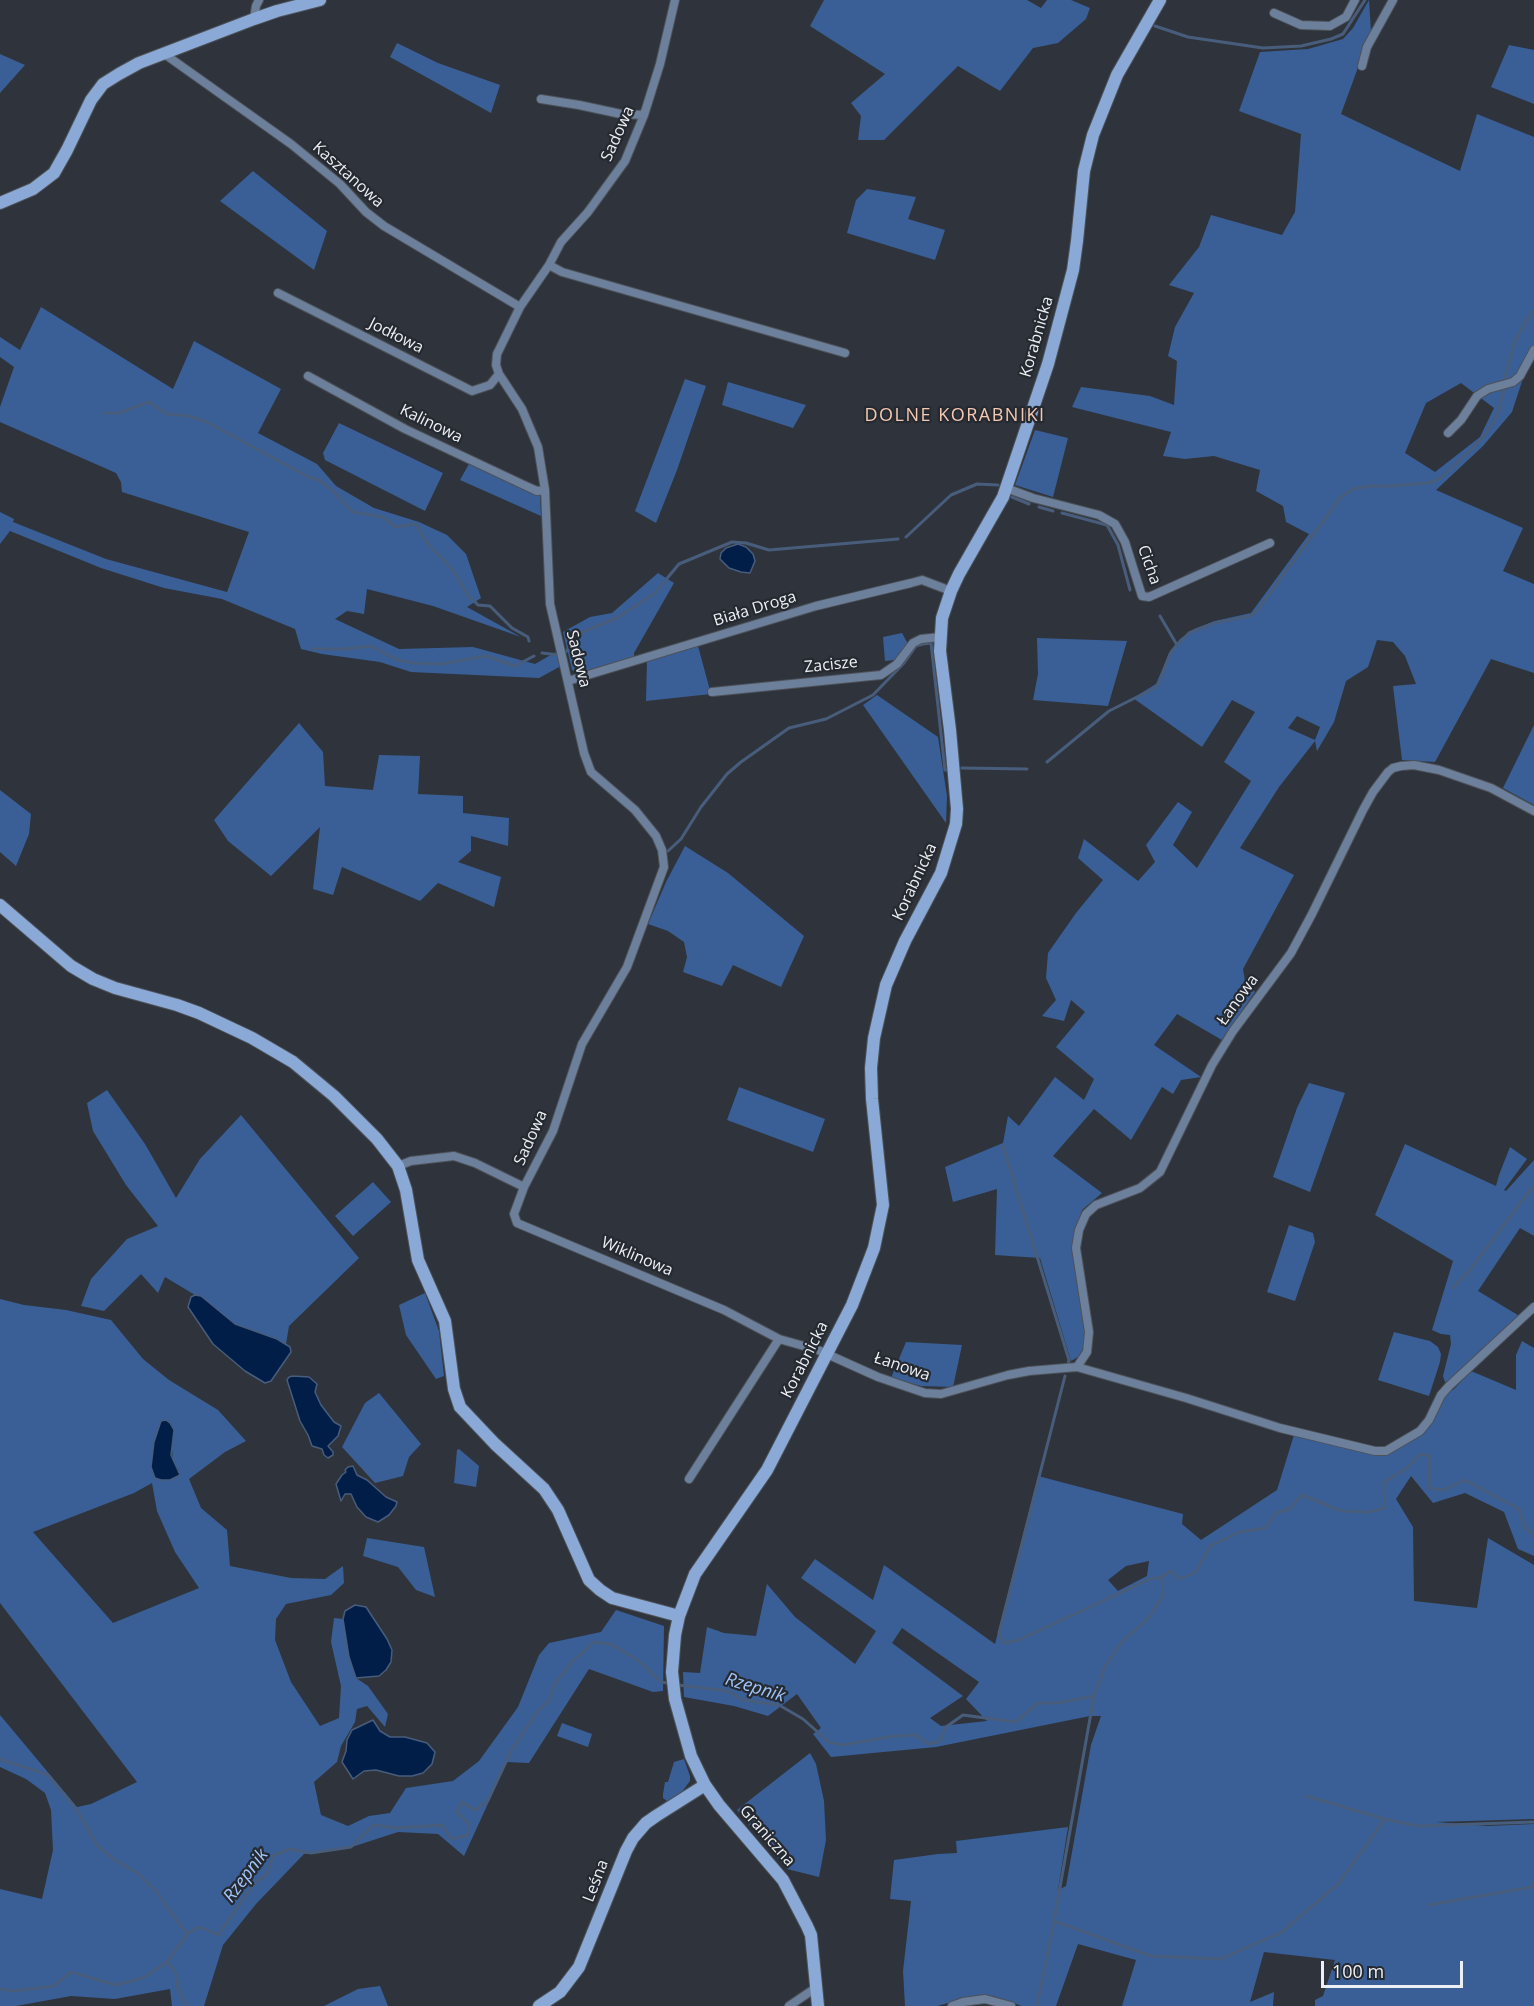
<!DOCTYPE html>
<html>
<head>
<meta charset="utf-8">
<style>
  body { margin:0 }
  #map { position:relative; width:1534px; height:2006px; overflow:hidden; background:#2f343c; font-family:"Open Sans",sans-serif }
  canvas { display:block }
  .scale { position:absolute; left:1321px; top:1961px; width:142px; height:27px; box-sizing:border-box; border:3px solid #eceff4; border-top:0; padding-left:8px; font-size:18px; line-height:21px; white-space:nowrap; color:#eceff4; -webkit-text-stroke:4px #252a31; paint-order:stroke }
</style>
</head>
<body>
<div id="map">
<canvas width="1534" height="2006"></canvas>
<div class="scale">100 m</div>
</div>
<script>
const c = document.querySelector('canvas').getContext('2d');
c.lineJoin = 'round';
function fill(path, color) {
  c.fillStyle = color;
  c.fill(path, 'evenodd');
}
function shape(rows) {
  const path = new Path2D();
  for (const r of rows) {
    path.moveTo(r[0], r[1]);
    for (let i = 2; i < r.length; i += 2) path.lineTo(r[i], r[i + 1]);
  }
  return path;
}
function strokePath(path, color, width, dash) {
  c.strokeStyle = color;
  c.lineWidth = width;
  c.lineCap = dash ? 'butt' : 'round';
  c.setLineDash(dash || []);
  c.stroke(path);
}
function label(font, color, halo, rows, align = 'center') {
  c.font = font + ' "Open Sans",sans-serif';
  c.lineWidth = 4.5;
  c.setLineDash([]);
  c.textBaseline = 'middle';
  c.strokeStyle = halo;
  c.fillStyle = color;
  for (const [text, x, y, turn = 0] of rows) {
    c.save();
    c.translate(x, y);
    c.rotate((+turn || 0) * Math.PI / 180);
    c.textAlign = isNaN(turn) ? turn : align;
    if (halo) c.strokeText(text, 0, 0);
    c.fillText(text, 0, 0);
    c.restore();
  }
}
fill(shape([
  [824,0,1027,0,1041,8,1047,0,1071,0,1090,8,1086,19,1058,43,1033,48,1000,91,958,66,884,140,858,140,861,116,851,103,885,74,810,26],
  [1369,0,1371,32,1341,114,1460,171,1477,114,1534,137,1534,345,1526,356,1527,366,1512,412,1483,446,1436,490,1523,528,1503,571,1534,584,1534,673,1491,659,1435,762,1402,760,1393,686,1416,684,1405,656,1393,642,1377,640,1368,667,1346,681,1334,722,1317,751,1315,741,1279,787,1240,848,1294,875,1243,969,1245,981,1255,992,1222,1040,1177,1014,1154,1045,1201,1077,1181,1080,1173,1094,1162,1087,1131,1140,1094,1109,1053,1156,1102,1193,1082,1210,1075,1234,1086,1332,1084,1348,1078,1357,1071,1361,1040,1258,995,1255,997,1189,953,1202,945,1167,1003,1143,1008,1116,1019,1126,1055,1077,1084,1100,1094,1079,1056,1047,1085,1012,1071,1000,1064,1021,1042,1016,1056,1000,1046,978,1048,953,1076,913,1103,880,1078,858,1084,839,1138,881,1155,862,1146,845,1178,802,1192,812,1173,845,1197,868,1251,781,1224,762,1255,712,1232,700,1202,747,1133,698,1156,684,1170,651,1180,639,1194,629,1215,621,1251,613,1309,534,1286,522,1283,506,1256,491,1260,470,1214,456,1185,459,1163,456,1171,432,1072,407,1081,387,1150,396,1174,405,1177,361,1168,356,1175,327,1194,293,1169,285,1199,247,1211,215,1282,235,1295,212,1301,134,1239,111,1260,52,1308,49,1343,39,1353,28],
  [1461,383,1494,408,1480,437,1435,472,1405,453,1426,403],
  [1297,716,1320,727,1315,740,1288,728],
  [397,43,438,63,500,85,491,113,390,57],
  [1509,45,1534,50,1534,104,1491,87],
  [0,54,25,65,0,93],
  [253,171,327,231,314,270,220,201],
  [867,189,916,197,908,219,945,230,935,260,847,233,856,200],
  [41,307,173,389,194,341,281,389,258,433,317,464,336,486,374,508,419,522,447,535,466,554,481,598,467,607,521,637,433,606,367,589,364,614,347,611,335,619,399,649,473,647,535,664,556,652,561,666,539,678,411,672,380,662,322,654,301,649,295,629,222,599,164,588,101,568,10,531,0,544,0,512,14,519,13,522,106,559,227,592,249,532,122,492,121,482,116,473,0,422,0,407,14,367,0,357,0,337,20,350],
  [685,379,706,386,677,470,656,523,635,511],
  [728,382,806,405,793,428,722,405],
  [339,423,443,473,425,511,325,460,323,453],
  [1035,430,1068,438,1053,497,1015,485],
  [470,462,540,495,541,516,460,480],
  [658,573,674,583,634,653,634,657,578,673,572,670,563,632,590,617,612,613],
  [902,633,908,644,895,660,885,661,883,637],
  [1037,638,1127,641,1108,706,1033,700,1038,674],
  [698,646,711,694,646,701,647,660],
  [877,695,938,737,947,796,946,823,863,705],
  [299,723,323,752,325,786,373,790,379,755,420,756,418,794,463,796,463,813,509,818,508,846,471,836,471,851,458,862,501,877,494,907,438,883,420,901,342,867,333,895,313,889,320,827,271,876,228,841,214,820],
  [1534,725,1534,805,1503,788],
  [0,790,31,814,29,834,16,866,0,852],
  [685,846,728,873,804,936,781,987,733,965,722,986,683,972,687,957,684,942,668,931,648,924,666,882],
  [1309,1083,1345,1093,1310,1192,1273,1177,1297,1108],
  [739,1087,825,1119,813,1152,727,1120],
  [107,1090,145,1144,176,1198,200,1159,241,1115,359,1258,289,1326,286,1344,235,1324,201,1296,195,1295,165,1277,158,1293,141,1274,104,1311,81,1306,91,1279,127,1239,158,1226,126,1185,93,1131,87,1103],
  [1405,1144,1496,1186,1499,1175,1510,1147,1527,1159,1504,1190,1506,1191,1534,1160,1534,1236,1520,1228,1478,1291,1521,1317,1450,1381,1445,1382,1443,1376,1451,1344,1450,1335,1441,1334,1432,1330,1453,1261,1375,1215],
  [373,1182,391,1202,353,1236,335,1216],
  [1289,1225,1313,1233,1315,1242,1295,1301,1267,1292],
  [425,1293,439,1331,444,1376,436,1379,406,1335,399,1305],
  [0,1299,24,1305,66,1310,111,1320,143,1359,169,1380,218,1410,246,1441,225,1452,189,1479,201,1508,227,1530,230,1566,291,1578,325,1579,343,1566,344,1583,331,1595,286,1604,276,1619,275,1640,291,1682,320,1726,339,1718,341,1686,331,1642,334,1618,343,1619,349,1657,356,1678,368,1686,388,1714,385,1727,367,1706,357,1709,355,1722,341,1746,337,1762,314,1782,321,1815,348,1826,369,1816,390,1813,406,1788,453,1781,479,1761,518,1707,539,1655,549,1643,601,1632,616,1610,664,1626,663,1691,653,1692,589,1669,529,1763,507,1762,464,1856,438,1834,398,1832,355,1846,304,1854,256,1904,223,1945,204,2006,172,2006,170,1989,115,1999,71,1996,16,2006,0,2006,0,1889,42,1899,53,1850,51,1810,45,1793,26,1779,0,1767,0,1715,77,1807,91,1804,137,1782,0,1603],
  [172,1448,173,1462,179,1470,152,1473,152,1459],
  [152,1483,157,1511,175,1552,199,1588,113,1623,33,1532,134,1493],
  [1394,1332,1430,1341,1438,1347,1441,1354,1440,1362,1429,1396,1378,1380],
  [1522,1341,1534,1348,1534,1556,1518,1549,1504,1512,1465,1493,1433,1503,1411,1476,1396,1499,1413,1527,1414,1601,1477,1608,1488,1538,1534,1565,1534,1819,1436,1822,1487,1826,1534,1824,1534,2006,1315,2006,1315,2000,1323,1996,1335,1960,1264,1952,1250,2002,1274,1992,1273,2006,1122,2006,1136,1960,1078,1944,1056,2006,1022,2006,993,1996,963,1999,937,2006,905,2006,903,1971,911,1901,890,1899,894,1860,938,1854,957,1853,956,1841,1068,1827,1058,1890,1066,1886,1091,1745,1101,1716,1090,1716,936,1747,831,1757,813,1734,821,1728,797,1694,768,1716,734,1706,684,1697,683,1672,700,1673,707,1627,724,1633,756,1636,767,1584,795,1617,855,1664,876,1631,801,1578,815,1559,873,1600,884,1565,995,1644,1038,1476,1183,1514,1182,1524,1201,1540,1277,1490,1294,1435,1369,1454,1389,1454,1422,1435,1433,1421,1445,1395,1454,1389,1471,1371,1516,1390,1516,1355],
  [1149,1561,1147,1576,1118,1591,1108,1580,1126,1566],
  [902,1628,979,1682,966,1699,987,1721,941,1726,930,1718,963,1696,892,1643],
  [906,1342,962,1345,953,1387,921,1386,891,1378],
  [379,1393,421,1444,409,1457,403,1476,375,1483,342,1447,365,1403],
  [459,1449,479,1466,476,1487,454,1483,457,1450],
  [367,1538,424,1547,435,1597,416,1590,398,1567,363,1556],
  [562,1723,592,1734,588,1747,557,1736],
  [810,1753,816,1764,824,1801,826,1840,819,1877,787,1869,737,1810],
  [684,1759,690,1776,690,1781,681,1793,671,1800,667,1801,663,1798,663,1794,665,1782,668,1782,674,1762],
  [380,1986,388,2006,324,2006,358,1989]
]), '#395f96');
const water = shape([
  [738,544,746,547,753,554,755,561,750,573,741,572,729,568,720,559,721,553,726,548,738,544],
  [195,1295,201,1296,235,1324,277,1339,290,1347,291,1352,271,1381,265,1383,245,1371,213,1344,188,1307,191,1297,195,1295],
  [293,1376,309,1377,317,1384,315,1392,321,1405,334,1422,341,1426,338,1436,328,1446,333,1452,333,1455,328,1458,324,1455,322,1449,312,1446,308,1435,300,1421,287,1380,289,1377,293,1376],
  [166,1420,170,1423,174,1430,171,1455,180,1475,170,1480,161,1480,155,1478,151,1467,154,1442,161,1421,166,1420],
  [353,1466,357,1475,367,1480,386,1497,397,1502,396,1506,389,1515,378,1522,366,1517,357,1507,351,1494,345,1494,341,1501,336,1484,342,1475,346,1472,345,1470,348,1467,353,1466],
  [355,1605,366,1607,387,1639,392,1650,391,1662,386,1670,379,1676,356,1678,349,1657,343,1619,345,1611,355,1605],
  [373,1720,380,1731,390,1737,405,1737,427,1743,435,1752,432,1764,423,1773,412,1776,399,1776,376,1770,364,1771,353,1779,342,1762,346,1751,347,1740,352,1730,373,1720]
]);
fill(water, '#011e49');
strokePath(water, '#485d7c', 1.5);
strokePath(shape([
  [1155,26,1188,37,1263,48,1301,46,1331,39,1343,34,1365,0],
  [1504,381,1514,344,1526,320,1534,311],
  [104,413,119,413,149,402,167,414,190,416,207,422,309,477,319,480,332,490,353,512,383,517,395,527,416,524,425,541,453,570,468,595,478,605,490,606,512,628,528,637,529,641],
  [1012,497,1029,504],
  [1039,507,1053,511],
  [1062,513,1107,525,1118,545,1130,590],
  [906,537,951,495,977,484,998,485],
  [1160,616,1177,645],
  [312,649,345,649,371,646,398,660,413,663,441,664,486,656,515,666,534,656],
  [542,653,559,655],
  [563,653,567,651,573,636,617,618,654,594,679,564,732,542,746,543,769,550,898,539],
  [1047,762,1109,711,1155,688,1159,683,1170,654,1177,645,1189,633,1214,623,1250,616,1257,611,1340,498,1353,489,1370,486,1390,486,1429,483,1441,478,1477,444,1491,427,1499,410,1504,389],
  [962,768,1027,769],
  [668,851,681,839,701,807,727,774,741,762,789,728,826,719,873,695,904,663,916,646,923,644,931,643,945,770,947,770],
  [1003,1146,1069,1360,1068,1364],
  [1453,1288,1470,1270,1534,1185],
  [1065,1376,999,1633,1003,1643,1019,1640,1150,1579,1162,1577],
  [678,1685,728,1691,743,1700,779,1705,803,1719,829,1742,843,1745,894,1736,916,1735,929,1744,940,1741,946,1727,963,1715,1016,1722,1038,1703,1058,1703,1094,1696,1105,1667,1121,1643,1149,1618,1163,1596,1162,1577,1171,1571,1180,1579,1196,1572,1210,1546,1240,1532,1266,1528,1276,1513,1290,1509,1302,1495,1341,1511,1369,1512,1385,1508,1384,1482,1407,1468,1420,1454,1430,1456,1429,1488,1444,1490,1465,1480,1519,1509,1524,1526,1534,1536],
  [0,1759,48,1775,77,1810,97,1845,115,1860,137,1873,156,1891,183,1929,188,1933],
  [1306,1796,1385,1819,1418,1826,1534,1822],
  [1429,1905,1532,1887,1534,1883],
  [1054,1921,1151,1956,1221,1959,1282,1932,1339,1883,1385,1819],
  [167,1962,176,1973,178,1988,186,2006],
  [0,1989,14,1991,54,1986,71,1972,116,1985,145,1977,167,1962,188,1933,200,1927,218,1935,253,1885,267,1874,273,1856,290,1849,311,1853,351,1847,374,1825,397,1828,442,1825,451,1839,468,1835,469,1824,457,1812,462,1802,475,1810,487,1802,511,1751,538,1711,550,1700,554,1685,573,1661,594,1642,611,1644,639,1661,661,1682,668,1683],
  [1037,2006,1054,1921,1094,1696]
]), '#485d7c', 3);
const street = shape([
  [1274,13,1301,25,1330,26,1346,17,1355,0],
  [254,19,256,6,259,0],
  [163,53,291,144,340,184,366,212,384,226,520,307],
  [1362,66,1367,47,1393,0],
  [541,99,579,105,621,114,644,115],
  [549,265,562,272,845,353],
  [278,293,472,391,490,385,499,374],
  [308,376,405,429,526,486,537,491,545,490],
  [1448,433,1461,420,1477,396,1488,389,1513,382,1520,376,1534,350],
  [1006,488,1033,498,1099,515,1115,524,1125,542,1142,596,1149,597,1270,543],
  [568,681,816,606,911,583,922,580,951,591],
  [712,692,881,675,897,664,913,643,921,639,940,637],
  [398,1166,411,1161,454,1156,475,1163,524,1187,553,1131,582,1044,627,967,664,867,662,850,656,836,635,810,591,772,584,753,550,604,545,490,538,447,522,409,499,374,496,365,497,354,520,307,549,265,561,242,588,212,625,161,644,115,660,64,675,0],
  [524,1187,514,1214,517,1223,724,1310,779,1339],
  [1077,1367,1186,1398,1280,1428,1375,1451,1386,1451,1420,1431,1429,1420,1441,1395,1449,1386,1534,1307],
  [689,1479,779,1339,818,1350,878,1377,925,1393,941,1394,1008,1375,1029,1371,1077,1367,1087,1352,1089,1332,1076,1248,1079,1230,1086,1214,1096,1205,1140,1188,1160,1172,1212,1065,1233,1031,1291,953,1312,914,1363,810,1373,792,1388,772,1393,768,1401,766,1414,765,1439,770,1491,788,1534,811],
  [789,2006,817,1987],
  [952,2006,963,2002,985,1999,1011,2006]
]);
const secondary = shape([
  [0,203,33,189,54,173,67,150,91,100,103,84,119,74,139,63,254,19,277,11,320,0],
  [0,905,71,966,93,979,115,988,177,1005,199,1013,252,1038,293,1062,334,1096,377,1139,398,1166,406,1190,418,1260,445,1321,454,1389,460,1407,495,1444,544,1489,558,1510,589,1580,600,1590,612,1598,679,1616],
  [539,2006,560,1992,579,1967,626,1851,633,1838,646,1823,656,1816,705,1785],
  [818,2006,811,1935,807,1926,783,1880,719,1805,705,1785,691,1756,675,1699,672,1672,675,1635,679,1616,695,1574,767,1470,852,1305,874,1248,883,1205,872,1099,871,1068,874,1038,886,985,905,941,941,873,956,824,957,809,950,730,940,651,942,618,951,591,959,574,1003,497,1048,364,1073,270,1077,241,1084,171,1093,135,1117,75,1160,0]
]);
strokePath(street, '#4d5259', 10);
strokePath(secondary, '#4d5259', 14);
strokePath(street, '#6c7f9b', 8);
strokePath(secondary, '#8aa9d6', 12);
label('16px', '#eceff4', '#252a31', [
  ["Sadowa",618,134,-66],
  ["Kasztanowa",348,175,42],
  ["Jodłowa",396,336,27],
  ["Korabnicka",1037,337,-74],
  ["Kalinowa",431,424,26],
  ["Cicha",1149,565,70],
  ["Biała Droga",755,609,-17],
  ["Sadowa",578,659,76],
  ["Zacisze",831,665,-6],
  ["Korabnicka",915,882,-65],
  ["Łanowa",1238,1000,-54],
  ["Sadowa",531,1138,-66],
  ["Wiklinowa",637,1257,23],
  ["Korabnicka",805,1360,-63],
  ["Łanowa",902,1367,19],
  ["Graniczna",767,1836,49],
  ["Leśna",596,1881,-69]
]);
c.letterSpacing = '1.5px';
label('18px', '#f5c8b2', '#252a31', [
  ["DOLNE KORABNIKI",955,416]
]);
c.letterSpacing = '0px';
label('italic 18px', '#a1c4f8', '#252a31', [
  ["Rzepnik",755,1688,17],
  ["Rzepnik",246,1876,-53]
]);
</script>
</body>
</html>
